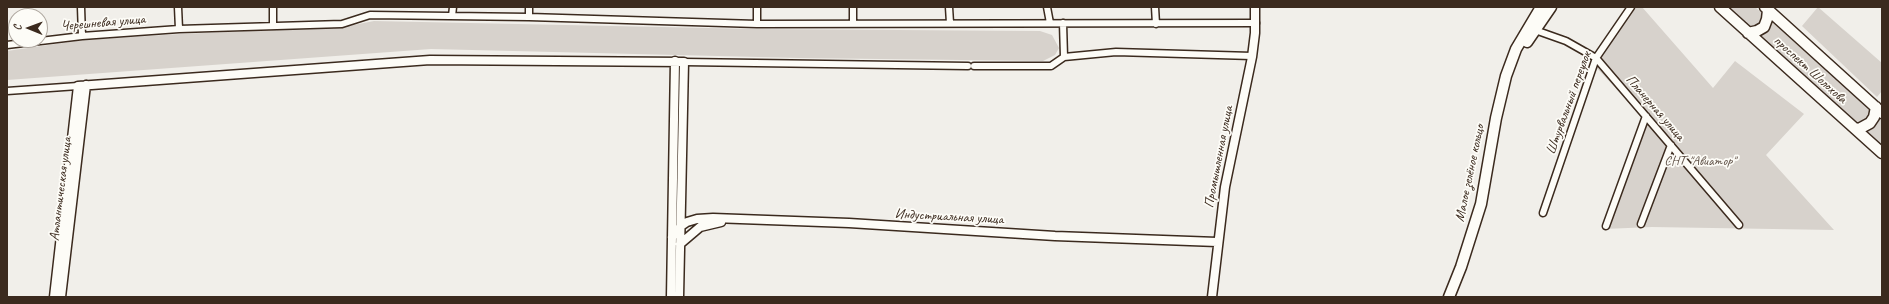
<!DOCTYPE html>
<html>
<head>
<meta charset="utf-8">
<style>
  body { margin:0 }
  #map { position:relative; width:1889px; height:304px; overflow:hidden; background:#f1efea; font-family:Caveat,sans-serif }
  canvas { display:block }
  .frame { position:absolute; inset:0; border:8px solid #3b2a1e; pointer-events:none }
  .north { position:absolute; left:8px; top:8px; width:40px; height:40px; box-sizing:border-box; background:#fdfcf7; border:1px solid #afa8a0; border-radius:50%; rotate:271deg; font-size:11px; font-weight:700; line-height:16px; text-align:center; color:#3b2a1e }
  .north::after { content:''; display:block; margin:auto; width:14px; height:18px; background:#3b2a1e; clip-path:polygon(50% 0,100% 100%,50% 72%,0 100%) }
</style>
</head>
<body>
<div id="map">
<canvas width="1889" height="304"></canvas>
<div class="frame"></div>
<div class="north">С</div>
</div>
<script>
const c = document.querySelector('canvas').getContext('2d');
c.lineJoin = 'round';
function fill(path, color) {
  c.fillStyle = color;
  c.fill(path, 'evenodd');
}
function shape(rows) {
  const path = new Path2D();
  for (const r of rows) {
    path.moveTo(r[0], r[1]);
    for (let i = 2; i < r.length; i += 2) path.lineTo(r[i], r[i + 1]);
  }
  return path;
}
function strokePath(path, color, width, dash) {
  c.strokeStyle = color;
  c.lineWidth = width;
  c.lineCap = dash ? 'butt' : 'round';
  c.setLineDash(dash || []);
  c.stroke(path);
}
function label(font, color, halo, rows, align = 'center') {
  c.font = font + ' Caveat,sans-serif';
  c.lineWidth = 3.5;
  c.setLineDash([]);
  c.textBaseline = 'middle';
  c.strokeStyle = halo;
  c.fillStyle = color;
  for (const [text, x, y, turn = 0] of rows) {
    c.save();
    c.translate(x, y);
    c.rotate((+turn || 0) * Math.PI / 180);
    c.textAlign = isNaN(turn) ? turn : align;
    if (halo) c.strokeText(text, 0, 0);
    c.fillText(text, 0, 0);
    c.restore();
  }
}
fill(shape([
  [1627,7,1642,7,1713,88,1735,61,1804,114,1766,155,1834,230,1652,227,1604,229,1644,118,1591,62],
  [1729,7,1755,7,1882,120,1882,147],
  [1818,7,1882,63,1882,91,1877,97,1802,26],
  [374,21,757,29,1040,31,1052,35,1059,48,1055,55,1043,61,799,58,431,49,7,80,7,51,83,40,180,34,343,27]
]), '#d7d2cc');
const minor = shape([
  [81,7,82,36],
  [178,7,179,29],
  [273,7,273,26],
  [757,7,757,24],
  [853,7,853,24],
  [949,7,950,23],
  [1047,7,1050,23],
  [1155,7,1156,24],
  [452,16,453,7],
  [529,17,529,7],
  [1063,23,1064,57],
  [1535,30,1566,41,1596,58,1739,225],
  [7,45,82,36,179,29,342,24,370,15,529,17,757,24,1256,23],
  [684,62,968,66],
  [974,66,1051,66,1064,57,1116,52,1252,56],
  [7,91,78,86],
  [1543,213,1596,58,1631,7],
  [1641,224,1671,145],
  [1606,226,1646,116]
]);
const tertiary = shape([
  [672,237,681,226,687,222,697,219,713,218,849,223,1055,236,1217,242],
  [680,244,700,227,721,222],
  [54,297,78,86,430,60,684,62,679,297],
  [61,297,86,85],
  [671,297,675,61],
  [1212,297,1225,187,1252,57,1255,33,1255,7]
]);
const primary = shape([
  [1720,7,1882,153],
  [1765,7,1882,113],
  [1748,33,1757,31,1764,27,1767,19,1768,10],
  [1527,42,1551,7],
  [1855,128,1859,129,1870,123,1874,117,1876,107],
  [1449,297,1461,267,1481,204,1496,118,1506,76,1516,49,1541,7]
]);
strokePath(minor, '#3b2a1e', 9);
strokePath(tertiary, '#3b2a1e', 11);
strokePath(primary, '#3b2a1e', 13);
strokePath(minor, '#fdfcf7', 6);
strokePath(tertiary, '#fdfcf7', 8);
strokePath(primary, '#fdfcf7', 10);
label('14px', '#3b2a1e', '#fdfcf7', [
  ["Черешневая улица",103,23,-5],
  ["проспект Шолохова",1810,70,42],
  ["Штурвальный переулок",1569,103,-70],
  ["Планерная улица",1655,108,49],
  ["Промышленная улица",1219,157,-79],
  ["Малое зелёное кольцо",1470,173,-78],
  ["Атлантическая улица",61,189,-83],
  ["Индустриальная улица",949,217,3]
]);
label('14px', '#62544a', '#fdfcf7', [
  ["СНТ \"Авиатор\"",1700,161]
]);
</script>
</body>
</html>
